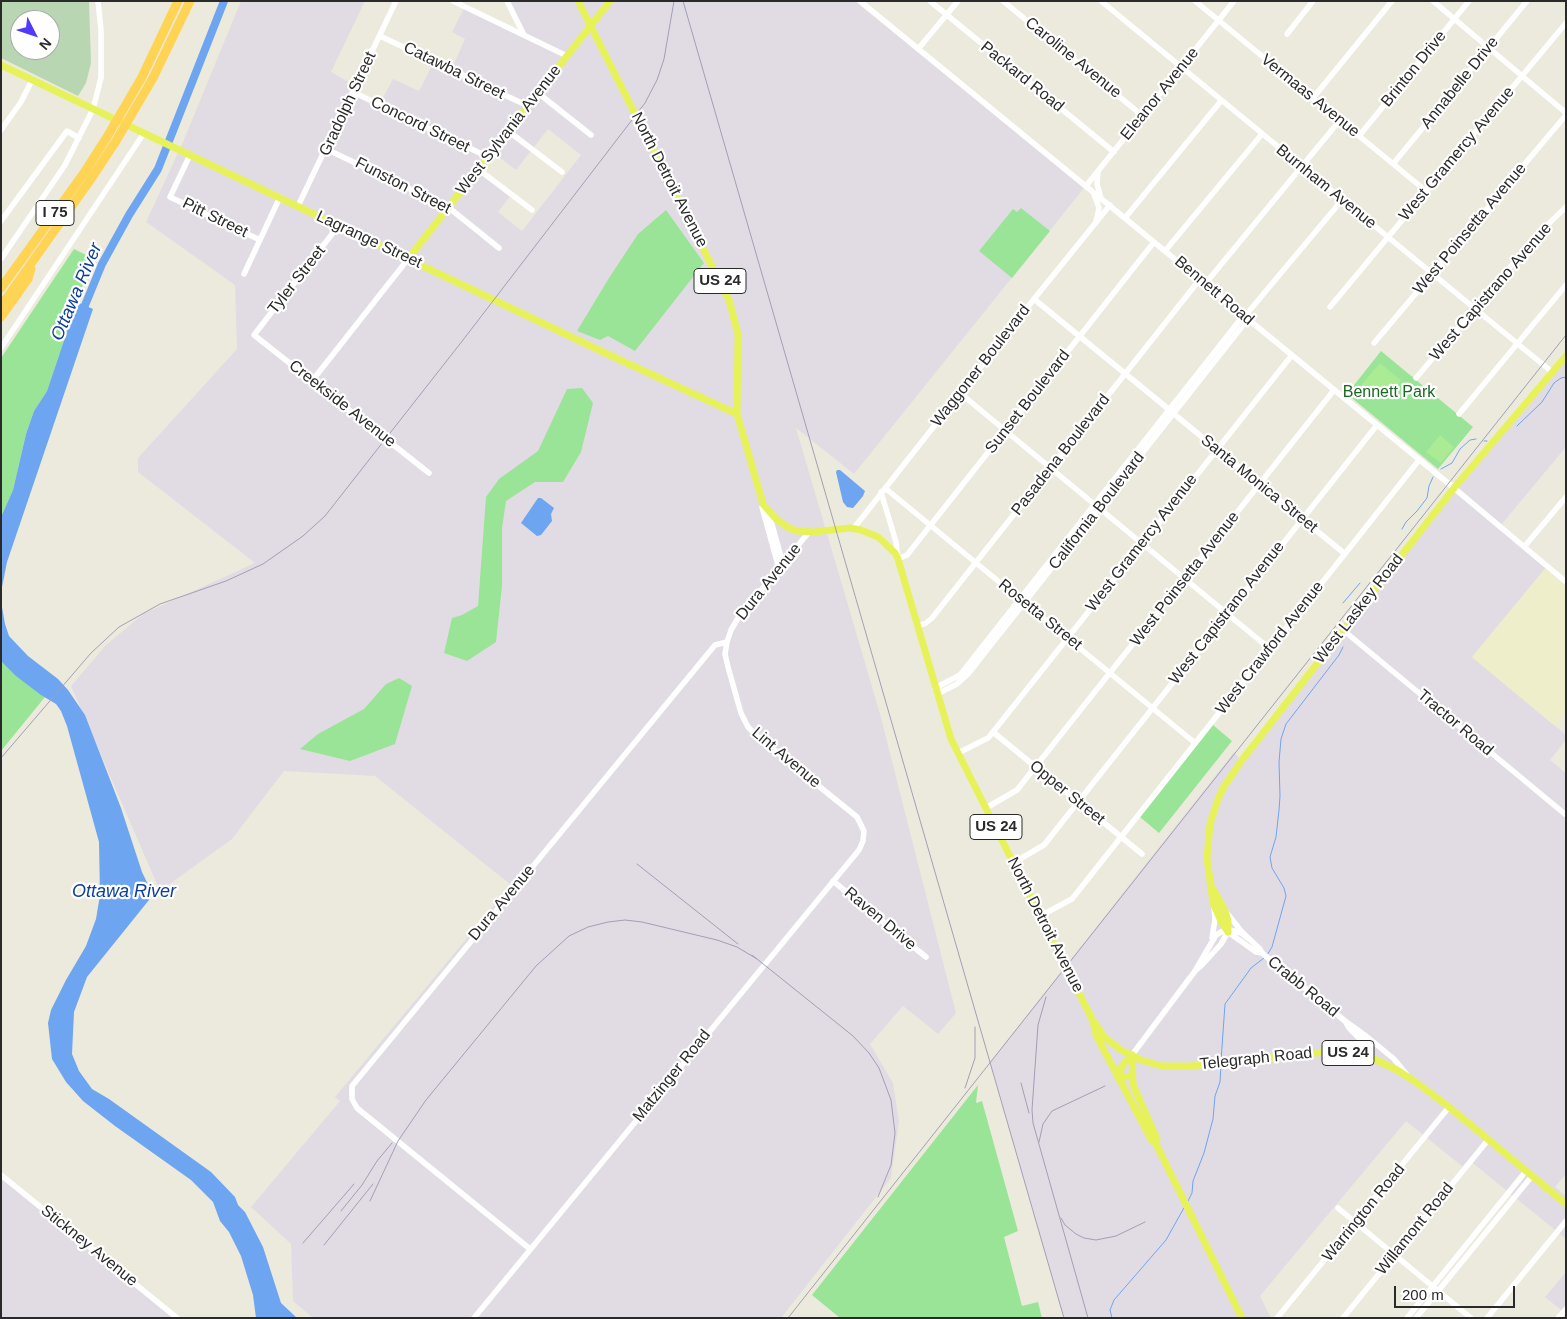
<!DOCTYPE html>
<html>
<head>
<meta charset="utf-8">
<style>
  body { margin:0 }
  #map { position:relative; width:1567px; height:1319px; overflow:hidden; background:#eceadc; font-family:Arial,sans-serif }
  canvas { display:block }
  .frame { position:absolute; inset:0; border:2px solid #2a2a2a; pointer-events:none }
  .north { position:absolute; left:10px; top:10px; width:50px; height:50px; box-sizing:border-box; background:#fff; border:1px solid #aaa; border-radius:50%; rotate:131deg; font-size:14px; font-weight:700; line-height:20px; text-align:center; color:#2a2a2a }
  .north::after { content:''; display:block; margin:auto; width:18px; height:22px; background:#5139fc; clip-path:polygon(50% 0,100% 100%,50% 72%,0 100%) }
  .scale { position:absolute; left:1394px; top:1286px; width:121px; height:22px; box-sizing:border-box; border:2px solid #2a2a2a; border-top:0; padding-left:6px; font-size:15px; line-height:18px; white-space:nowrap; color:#2a2a2a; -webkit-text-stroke:4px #fff; paint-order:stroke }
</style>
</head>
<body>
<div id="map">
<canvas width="1567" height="1319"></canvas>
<div class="frame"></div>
<div class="north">N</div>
<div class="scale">200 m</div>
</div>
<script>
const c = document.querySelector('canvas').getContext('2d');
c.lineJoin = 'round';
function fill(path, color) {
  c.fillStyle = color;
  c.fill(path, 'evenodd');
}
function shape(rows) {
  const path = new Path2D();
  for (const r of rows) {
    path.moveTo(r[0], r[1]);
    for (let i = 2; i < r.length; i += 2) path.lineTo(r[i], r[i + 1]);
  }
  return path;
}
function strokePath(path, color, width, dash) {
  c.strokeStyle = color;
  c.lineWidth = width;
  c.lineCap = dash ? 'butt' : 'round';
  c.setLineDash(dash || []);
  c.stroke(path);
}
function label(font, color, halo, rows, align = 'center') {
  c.font = font + ' Arial,sans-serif';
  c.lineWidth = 4.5;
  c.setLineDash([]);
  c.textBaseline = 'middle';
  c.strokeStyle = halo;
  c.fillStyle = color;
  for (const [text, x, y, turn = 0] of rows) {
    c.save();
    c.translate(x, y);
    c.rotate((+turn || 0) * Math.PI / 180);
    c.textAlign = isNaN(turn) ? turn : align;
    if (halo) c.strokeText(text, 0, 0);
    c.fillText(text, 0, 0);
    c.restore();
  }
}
fill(shape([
  [241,1,365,1,331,72,352,84,350,88,380,103,393,79,419,91,436,58,453,66,465,39,452,32,464,8,523,35,507,1,855,1,1084,188,854,474,796,428,880,714,956,1013,938,1034,903,1006,870,1044,893,1083,899,1122,891,1178,781,1318,313,1318,293,1301,291,1244,251,1207,340,1101,335,1097,511,885,375,776,284,771,232,839,160,891,71,686,105,646,143,614,255,563,138,472,138,458,237,349,235,285,146,222,183,142],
  [548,129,581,155,522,231,498,212,511,195,481,172,495,154,516,170],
  [1566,356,1566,447,1501,525,1549,564,1472,657,1566,735,1566,740,1550,760,1566,773,1566,1174,1555,1187,1566,1196,1566,1239,1469,1160,1463,1167,1406,1121,1260,1296,1271,1318,1064,1318,990,1062,1234,752,1241,760,1454,488],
  [1,1174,177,1318,1,1318],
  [1566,1272,1566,1305,1561,1310,1545,1297]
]), '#e1dce4');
fill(shape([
  [1545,569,1566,587,1566,712,1555,726,1472,657]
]), '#eeeecb');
fill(shape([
  [1021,208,1050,231,1012,278,979,251,1013,209,1017,212],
  [666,210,704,263,635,351,608,336,600,340,577,331,609,278,638,234],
  [74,249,92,258,47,391,34,411,26,434,13,490,1,517,1,358],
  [1381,351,1473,427,1438,469,1347,394],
  [582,388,593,403,581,452,563,482,535,482,506,501,502,528,502,586,496,642,467,661,444,653,452,618,462,615,478,606,486,497,499,479,538,451,567,389],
  [1,661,45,697,1,751],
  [399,678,412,686,395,744,350,761,300,749,318,734,364,709,386,684],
  [1213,725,1232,741,1159,833,1140,817],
  [978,1085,976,1103,982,1101,1018,1231,1004,1237,1022,1306,1038,1302,1042,1318,840,1318,812,1295]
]), '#9ae497');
fill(shape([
  [1,1,89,1,91,63,86,83,78,96,1,58],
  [20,20,50,20,50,50,20,50]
]), '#b9d6b2');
fill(shape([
  [1380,363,1402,381,1389,392,1383,395,1372,396,1355,392],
  [1440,435,1454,447,1441,463,1426,452]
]), '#aaeb93');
fill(shape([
  [77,302,93,309,7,562,2,587,2,607,5,624,9,636,28,656,58,679,68,690,85,715,121,808,142,872,153,895,87,977,74,1012,72,1054,79,1071,92,1089,109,1099,211,1172,235,1197,238,1205,245,1212,263,1247,281,1303,297,1318,256,1318,253,1295,241,1256,229,1232,220,1221,213,1202,191,1180,115,1126,83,1101,66,1082,52,1059,48,1023,51,1010,66,980,86,946,96,919,100,895,99,842,67,726,61,711,56,704,41,695,16,676,1,661,1,517,13,490,26,434,34,411,47,391],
  [837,470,840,470,865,491,863,496,853,508,847,507,843,502,836,472],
  [538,498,541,498,554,508,551,514,552,521,541,535,537,536,521,523]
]), '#6da5f0');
strokePath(shape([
  [1517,426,1542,402,1554,383,1561,378,1566,377],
  [1484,441,1487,441],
  [1441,469,1452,463,1460,449,1470,440,1476,439],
  [1402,529,1406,522,1417,511,1427,498,1429,486,1433,477],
  [1343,603,1360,583],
  [1267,955,1272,947,1286,896,1284,888,1272,868,1270,857,1276,837,1279,810,1280,796,1279,762,1281,739,1286,724,1339,655,1343,647],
  [1221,1061,1225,1004,1251,968,1264,958],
  [1188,1201,1192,1193,1193,1181,1204,1153,1213,1119,1215,1096,1220,1082,1221,1065],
  [1112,1318,1110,1310,1114,1300,1166,1240,1185,1206]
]), '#6da5f0', 1);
strokePath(shape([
  [81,315,102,264,129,215,158,169,224,1]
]), '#6da5f0', 8);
strokePath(shape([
  [453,1,567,56],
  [507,1,524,35],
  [860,1,1454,488,1566,582],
  [930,1,1114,152],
  [1003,1,1143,116],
  [1101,1,1552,372],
  [1195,1,1426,191],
  [1433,1,1566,113],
  [1287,34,1313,1],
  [380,36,528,106],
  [918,49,958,1],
  [353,92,488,157],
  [538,93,591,135],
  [1313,98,1392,1],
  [1,130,21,102,32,80],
  [508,131,562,172],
  [1359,136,1469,1],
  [326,149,448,207,499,248],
  [190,155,170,197,260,240],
  [1393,164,1527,1],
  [478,169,532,210],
  [1098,171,1097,184,1101,198],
  [1086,186,1234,1],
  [1094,194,1099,208,1096,221],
  [298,206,396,1],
  [1125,218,1221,101],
  [1,221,67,131,79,138],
  [339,225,254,335,429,473],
  [1165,251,1262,134],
  [1,259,65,165,93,109,101,78,101,30,98,1],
  [244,274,280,197],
  [1205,284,1340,120],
  [1034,299,1166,407,1169,410,1169,413],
  [1330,307,1566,23],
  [1245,316,1342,200],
  [1374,343,1566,115],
  [1,348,144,133],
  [1416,378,1538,234,1566,207],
  [312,381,408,259],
  [960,393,1094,504,1098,503,1099,508,1270,649],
  [1174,412,1174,414,1345,554],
  [1459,414,1566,285],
  [885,488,1195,743],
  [881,492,896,542,898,559,907,555,1154,242],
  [763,504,762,507,779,569],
  [768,510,783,564],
  [854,528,1034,299,1110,205],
  [1524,547,1566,497],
  [918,626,926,623,932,618,1200,279],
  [1343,630,1566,815],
  [935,688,960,675,1243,316],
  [937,694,957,684,968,674,1248,319],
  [993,732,1142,854],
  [958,753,988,738,993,732,1292,355],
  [986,808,1017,790,1334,390],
  [1013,863,1044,845,1377,425],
  [833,881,926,957],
  [1226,912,1242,932,1260,949,1262,953],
  [1040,916,1072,899,1419,460],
  [1212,938,1215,919,1214,908],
  [1195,971,1202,965,1221,944,1228,932,1256,952,1262,953,1345,1021,1362,1033,1366,1040,1363,1056],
  [1345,1021,1349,1028,1361,1040,1358,1055],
  [1365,1035,1394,1059,1407,1075],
  [1132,1055,1195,971,1216,935,1223,931,1230,930,1241,933,1249,939],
  [1,1175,177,1318],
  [1338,1208,1471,1318],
  [530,1249,357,1108,352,1099,352,1086,715,645,727,642],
  [474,1318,859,850,863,841,864,831,857,817,757,736,748,727,741,713,728,667,725,654,727,642,731,630,738,618,809,532],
  [1277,1318,1449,1107],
  [1343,1318,1488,1140],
  [1407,1318,1526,1171],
  [1416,1318,1532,1176],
  [1487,1318,1566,1221],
  [1558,1318,1566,1309]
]), '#fff', 5.5);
strokePath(shape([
  [578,1,729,300,738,334,737,414,763,504,776,519,789,528,797,531,813,532,850,528,861,530,878,537,895,553,898,559,951,739,1093,1021,1096,1035,1152,1141,1156,1144,1242,1318],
  [1,65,603,352,737,414],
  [408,259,610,1],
  [1212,887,1225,911,1228,921,1228,932],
  [1228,932,1221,921,1213,903,1207,858,1210,824,1218,799,1223,788,1242,760,1454,488,1566,356],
  [1095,1023,1104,1037,1121,1050,1141,1060,1162,1066,1191,1066,1325,1052,1351,1054,1374,1059,1397,1070,1417,1083,1449,1107,1566,1204],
  [1132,1055,1133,1085,1157,1139,1156,1144],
  [1132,1076,1118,1078,1122,1066,1132,1055]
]), '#e7f25b', 7);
strokePath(shape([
  [1,288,84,173,107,137,142,77,178,1],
  [1,306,91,179,116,141,153,78,190,1],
  [1,317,28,279,31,269]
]), '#ffd354', 9);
strokePath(shape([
  [683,1,1064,1318],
  [1,758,91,653,119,627,160,604,226,581,263,564,303,536,325,516,463,340,645,103,657,80,664,59,674,1],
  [637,864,738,944],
  [752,955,853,1036,869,1053,879,1068,891,1100,895,1133,891,1165,878,1197],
  [1046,997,1038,1025,1032,1110,1033,1123,1088,1318],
  [1021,1083,1029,1113],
  [965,1088,975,1058,975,1027],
  [1039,1142,1043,1124,1052,1111,1105,1086],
  [370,1201,398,1141,426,1100,536,966,569,936,588,927,608,922,625,920,642,922,717,940,737,947,757,959],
  [341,1211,362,1185,377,1161,392,1143],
  [1061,1218,1065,1225,1076,1234,1084,1238,1096,1240,1116,1236,1145,1222],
  [303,1243,354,1184],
  [324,1245,373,1184],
  [788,1318,1566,335]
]), '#a29eb5', 1);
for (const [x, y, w] of [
  [55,213,38],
  [720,281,52],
  [996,827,52],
  [1348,1053,52]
]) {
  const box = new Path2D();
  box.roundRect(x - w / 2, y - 12.5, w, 25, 4);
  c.fillStyle = '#fff';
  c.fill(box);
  strokePath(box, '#2a2a2a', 1);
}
label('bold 15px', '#2a2a2a', null, [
  ["I 75",55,213],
  ["US 24",720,281],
  ["US 24",996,827],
  ["US 24",1348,1053]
]);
label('16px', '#2a2a2a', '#fff', [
  ["Caroline Avenue",1073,58,39],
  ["Brinton Drive",1414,69,-51],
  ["Catawba Street",454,71,26],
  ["Packard Road",1022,77,39],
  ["Annabelle Drive",1460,83,-51],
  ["Eleanor Avenue",1160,94,-51],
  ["Vermaas Avenue",1310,96,39],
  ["Gradolph Street",348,104,-65],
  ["Concord Street",420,125,26],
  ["West Sylvania Avenue",509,130,-52],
  ["West Gramercy Avenue",1457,154,-50],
  ["North Detroit Avenue",669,180,63],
  ["Funston Street",403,186,27],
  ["Burnham Avenue",1326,187,39],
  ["Pitt Street",215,218,26],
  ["West Poinsetta Avenue",1470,229,-50],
  ["Lagrange Street",369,240,25],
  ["Tyler Street",297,280,-52],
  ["Bennett Road",1214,291,40],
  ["West Capistrano Avenue",1491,292,-49],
  ["Waggoner Boulevard",981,366,-52],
  ["Sunset Boulevard",1028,402,-52],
  ["Creekside Avenue",342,404,38],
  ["Pasadena Boulevard",1061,455,-52],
  ["Santa Monica Street",1259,484,39],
  ["California Boulevard",1097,511,-52],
  ["West Gramercy Avenue",1142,543,-52],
  ["West Poinsetta Avenue",1185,579,-52],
  ["Dura Avenue",769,582,-51],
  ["West Laskey Road",1359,609,-52],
  ["West Capistrano Avenue",1227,613,-52],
  ["Rosetta Street",1040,615,39],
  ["West Crawford Avenue",1270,648,-52],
  ["Tractor Road",1455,723,40],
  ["Lint Avenue",786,758,40],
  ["Opper Street",1067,793,39],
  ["Dura Avenue",502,903,-50],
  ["Raven Drive",880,919,40],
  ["North Detroit Avenue",1045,925,63],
  ["Crabb Road",1303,987,39],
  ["Telegraph Road",1256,1059,-6],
  ["Matzinger Road",672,1076,-51],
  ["Warrington Road",1364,1213,-51],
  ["Willamont Road",1415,1229,-51],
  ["Stickney Avenue",89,1246,39]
]);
label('16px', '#196821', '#fff', [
  ["Bennett Park",1389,393]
]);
label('italic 18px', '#0c3e9c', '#fff', [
  ["Ottawa River",77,292,-67],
  ["Ottawa River",124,892]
]);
</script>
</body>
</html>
